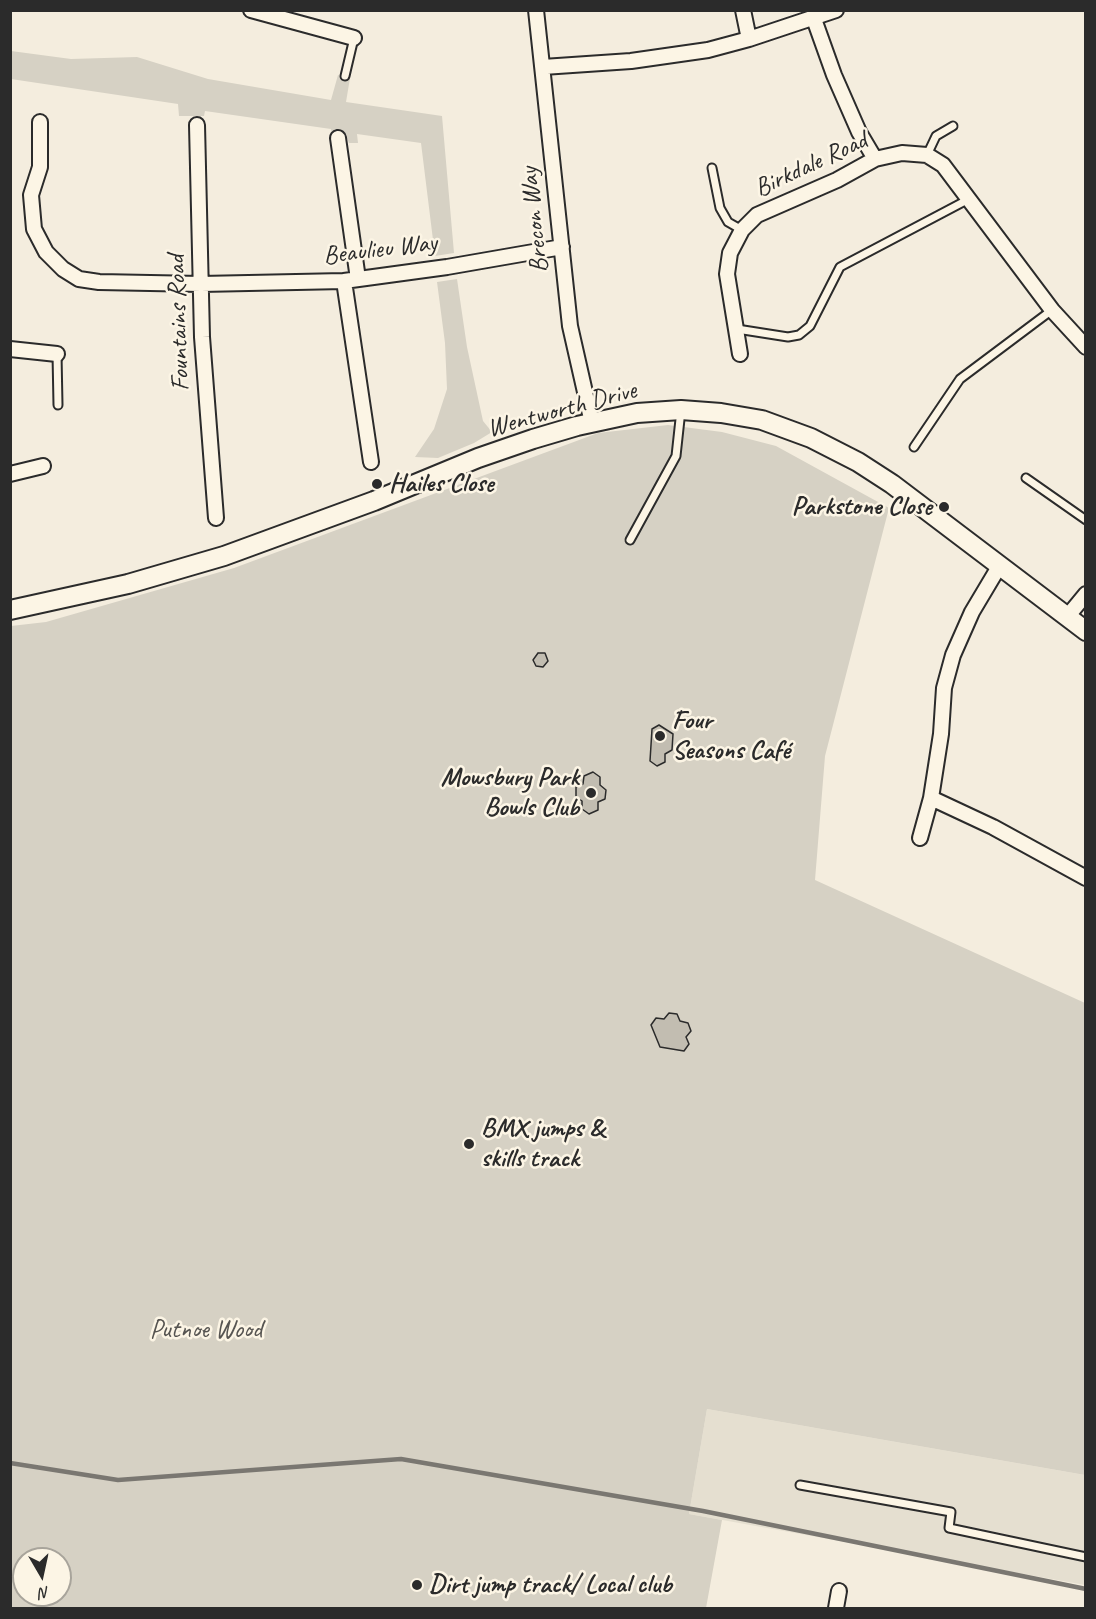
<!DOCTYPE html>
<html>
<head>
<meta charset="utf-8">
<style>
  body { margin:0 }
  #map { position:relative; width:1096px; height:1619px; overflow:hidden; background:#f4edde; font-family:Caveat,sans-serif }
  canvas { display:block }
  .frame { position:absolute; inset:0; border:12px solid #2b2b2b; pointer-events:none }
  .north { position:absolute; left:12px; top:1547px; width:60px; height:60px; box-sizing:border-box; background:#fcf5e5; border:2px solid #a8a49b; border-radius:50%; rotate:171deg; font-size:16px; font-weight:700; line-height:24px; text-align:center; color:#2b2b2b }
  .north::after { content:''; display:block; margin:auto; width:21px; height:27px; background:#2b2b2b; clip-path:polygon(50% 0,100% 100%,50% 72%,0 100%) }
</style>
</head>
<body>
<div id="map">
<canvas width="1096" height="1619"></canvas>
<div class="frame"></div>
<div class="north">N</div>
</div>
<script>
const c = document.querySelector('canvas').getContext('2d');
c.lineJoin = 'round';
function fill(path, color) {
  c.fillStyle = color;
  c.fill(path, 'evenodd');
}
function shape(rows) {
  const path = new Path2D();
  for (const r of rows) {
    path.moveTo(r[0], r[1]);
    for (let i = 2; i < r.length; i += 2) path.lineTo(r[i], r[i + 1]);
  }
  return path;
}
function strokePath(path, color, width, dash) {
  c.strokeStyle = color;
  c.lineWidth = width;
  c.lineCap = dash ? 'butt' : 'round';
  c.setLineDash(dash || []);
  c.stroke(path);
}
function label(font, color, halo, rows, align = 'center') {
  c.font = font + ' Caveat,sans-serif';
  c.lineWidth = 5;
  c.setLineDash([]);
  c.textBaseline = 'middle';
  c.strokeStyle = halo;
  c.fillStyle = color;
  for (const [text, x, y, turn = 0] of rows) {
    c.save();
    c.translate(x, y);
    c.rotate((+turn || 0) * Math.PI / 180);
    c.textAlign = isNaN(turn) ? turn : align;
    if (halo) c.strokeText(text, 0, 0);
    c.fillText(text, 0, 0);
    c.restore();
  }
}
fill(shape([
  [707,1409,1085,1475,1085,1585,689,1514]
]), '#e5dfd0');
fill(shape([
  [11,51,71,59,137,57,208,79,331,100,338,75,350,78,346,102,442,116,454,253,435,256,421,143,357,134,358,143,349,143,345,134,332,135,331,129,205,111,204,116,179,116,178,104,11,79],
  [457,279,467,347,483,421,492,432,474,443,438,458,415,457,434,429,447,389,445,343,437,282],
  [668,425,722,432,776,446,889,508,825,756,815,880,1085,1003,1085,1475,707,1409,689,1514,722,1520,706,1608,11,1608,11,626,46,622,234,568,598,433],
  [24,1559,60,1559,60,1595,24,1595]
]), '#d6d1c4');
strokePath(shape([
  [10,1463,118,1480,401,1459,703,1511,1086,1589]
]), '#7a7771', 4.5);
const building = shape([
  [538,653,545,653,548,661,543,667,536,666,533,660,538,653],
  [659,725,673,734,672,750,665,754,665,762,657,766,650,761,652,729,659,725],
  [593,772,600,777,600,785,606,790,605,799,598,802,598,810,589,814,582,809,582,801,576,797,576,787,583,784,584,776,593,772],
  [669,1013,677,1014,680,1021,688,1023,691,1031,686,1037,689,1044,684,1051,660,1047,651,1025,656,1018,664,1019,669,1013]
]);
fill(building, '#c2bdb1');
strokePath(building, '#2b2b2b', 1.5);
const lane = shape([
  [345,76,354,38],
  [927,155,936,136,953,126],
  [712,168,720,208,728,222,742,230],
  [737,329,788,337,799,335,810,326,840,267,969,199],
  [57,354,58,405],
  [914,447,960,379,1052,310],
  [1026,478,1086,520],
  [630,540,676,456,681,410],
  [800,1485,951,1512,949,1528,1086,1557]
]);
const street = shape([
  [251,10,354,38],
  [536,10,570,326,592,423],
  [743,10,749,39],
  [814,19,834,75,859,132,875,159],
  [543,67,631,61,708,50,749,39,836,10],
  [40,122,40,167,31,195,34,229,46,252,63,269,79,279,99,282,201,284,344,281,447,267,562,247],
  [197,125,202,337,216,518],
  [338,138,358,279],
  [344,281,371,462],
  [10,349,57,354],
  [740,354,727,274,730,253,742,230,757,215,837,180,875,159,902,153,927,155,943,165,1052,310,1086,347],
  [10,474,43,466],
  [1000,565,972,612,953,655,944,688,941,734,931,798,993,827,1086,878],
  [1067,617,1086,594],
  [920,838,931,798],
  [836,1608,839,1591]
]);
const secondary = shape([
  [10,610,128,584,224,556,374,501,478,458,533,439,577,426,637,413,681,410,721,413,762,420,811,438,858,462,892,484,1086,631]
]);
strokePath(lane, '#2b2b2b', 11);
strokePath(street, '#2b2b2b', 18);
strokePath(secondary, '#2b2b2b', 22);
strokePath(lane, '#fcf5e5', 7);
strokePath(street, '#fcf5e5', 14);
strokePath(secondary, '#fcf5e5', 18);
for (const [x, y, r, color] of [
  [377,484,6,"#2b2b2b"],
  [944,507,6,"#2b2b2b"],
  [660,736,6,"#2b2b2b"],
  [591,793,6,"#2b2b2b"],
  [469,1144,6,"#2b2b2b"],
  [417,1585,6,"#2b2b2b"]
]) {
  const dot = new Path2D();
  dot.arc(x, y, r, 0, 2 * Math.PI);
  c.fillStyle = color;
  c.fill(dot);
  strokePath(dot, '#fcf5e5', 2);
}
label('26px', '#2b2b2b', '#fcf5e5', [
  ["Birkdale Road",811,165,-25],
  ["Brecon Way",535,220,-96],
  ["Beaulieu Way",380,250,-7],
  ["Fountains Road",179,323,-92],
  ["Wentworth Drive",562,410,-15]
]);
label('bold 26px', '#2b2b2b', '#fcf5e5', [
  ["Hailes Close",389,484],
  ["Parkstone Close",932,507,"right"],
  ["Four",672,721],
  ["Seasons Café",672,751],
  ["Mowsbury Park",579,778,"right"],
  ["Bowls Club",579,808,"right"],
  ["BMX jumps &",481,1129],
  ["skills track",481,1159],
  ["Dirt jump track/ Local club",429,1585]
], 'left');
label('26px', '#565451', '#fcf5e5', [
  ["Putnoe Wood",206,1330]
]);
</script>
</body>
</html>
